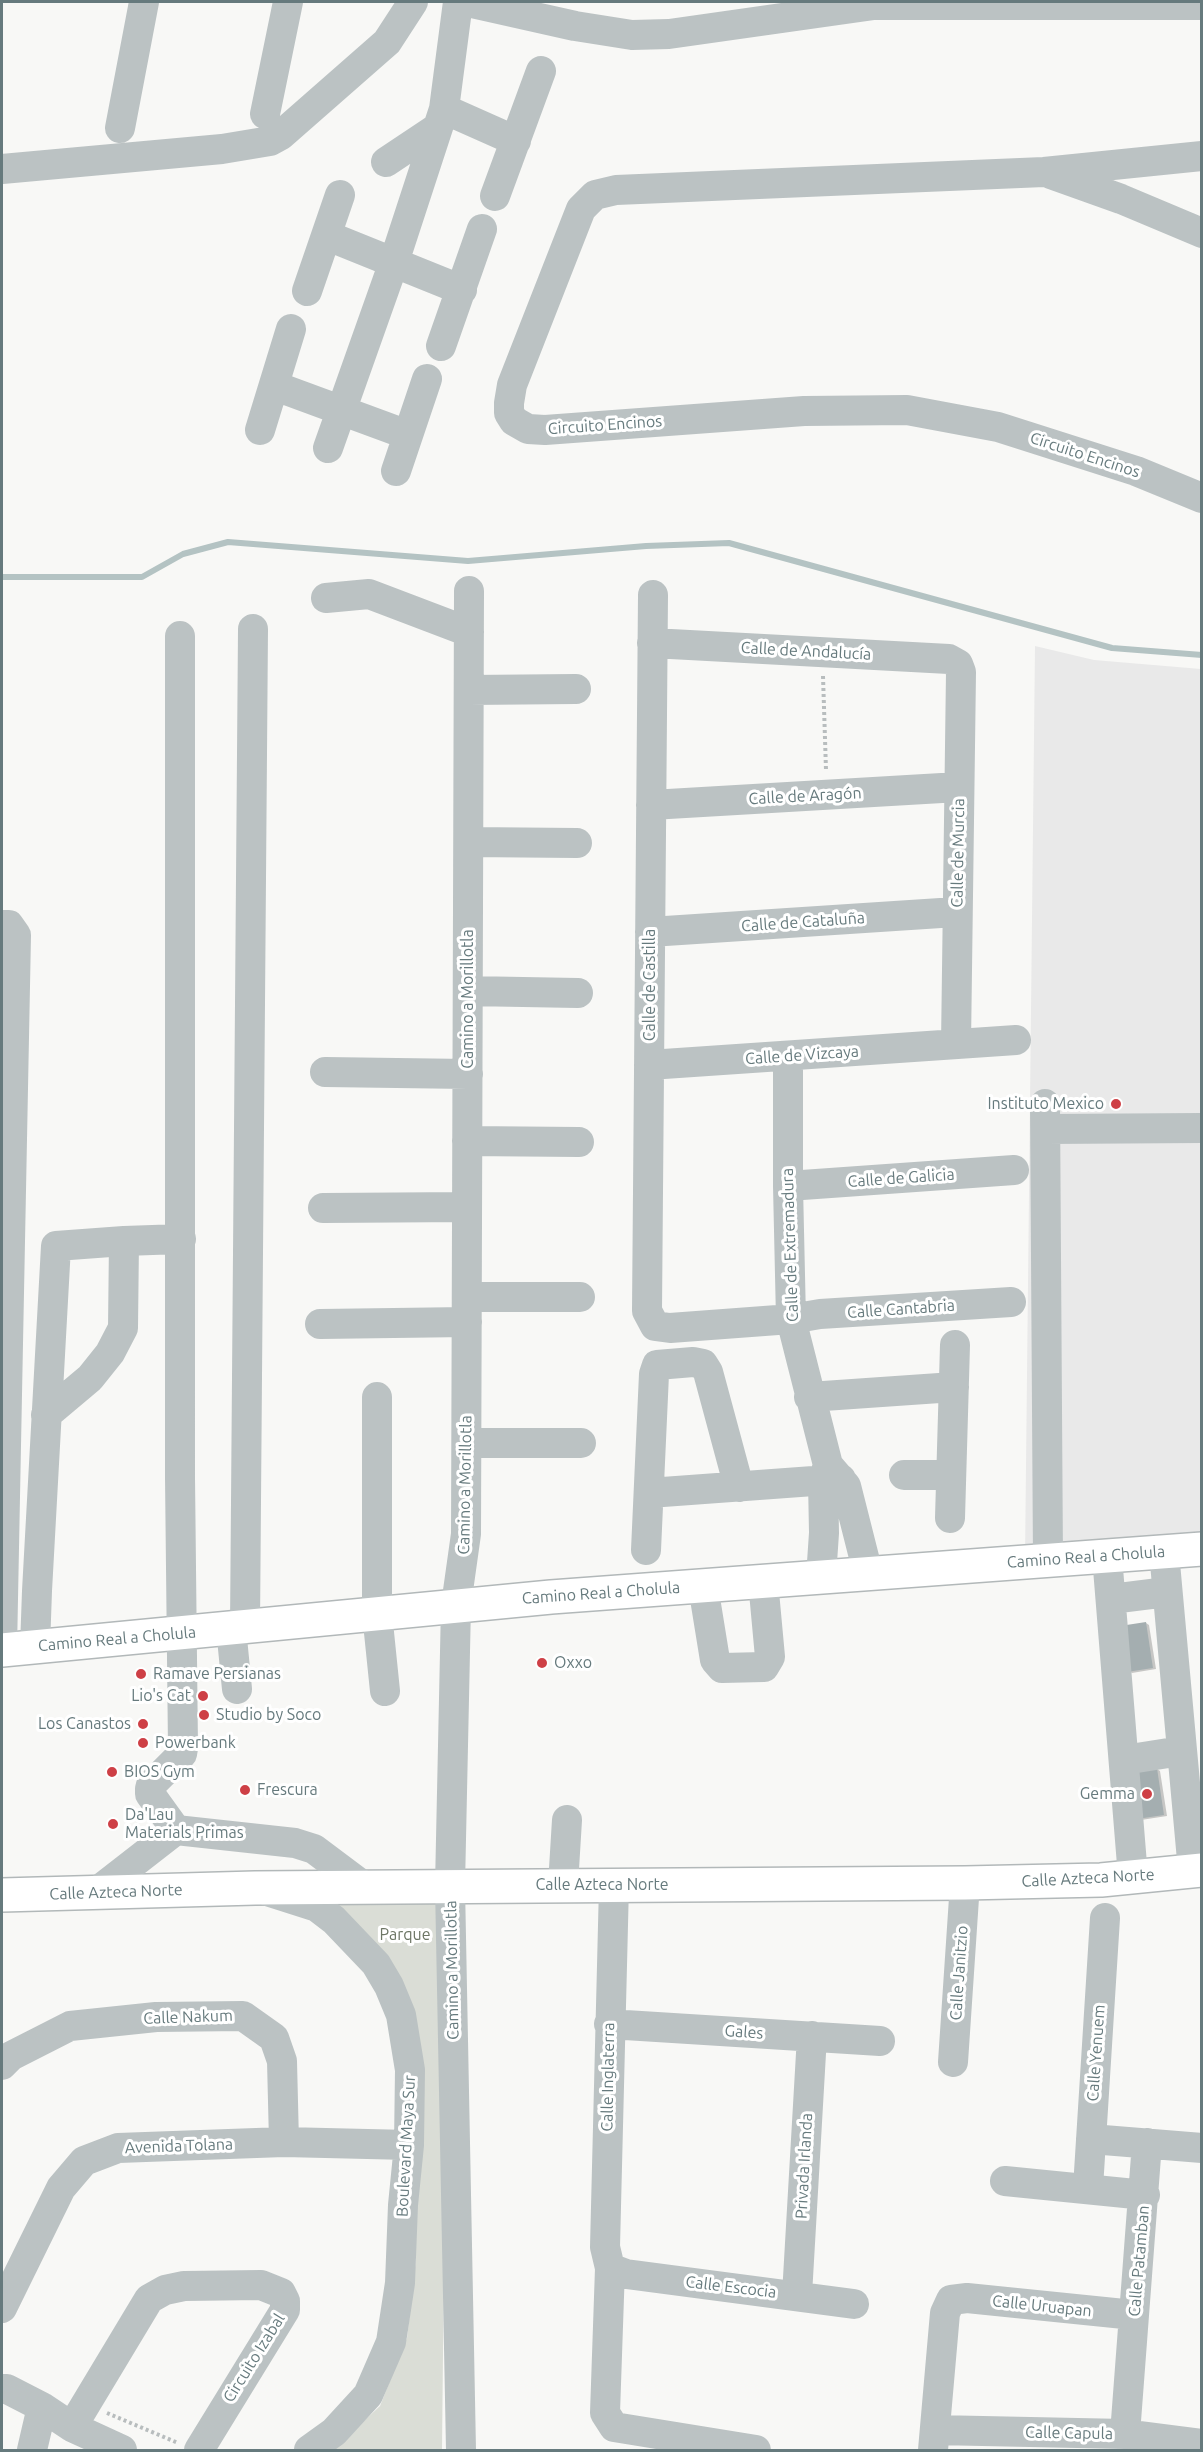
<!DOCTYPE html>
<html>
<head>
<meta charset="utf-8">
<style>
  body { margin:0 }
  #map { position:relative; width:1203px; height:2452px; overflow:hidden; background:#f8f8f6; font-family:Ubuntu,sans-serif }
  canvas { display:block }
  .frame { position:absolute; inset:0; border:3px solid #667a7d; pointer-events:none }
</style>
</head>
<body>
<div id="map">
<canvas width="1203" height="2452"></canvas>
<div class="frame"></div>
</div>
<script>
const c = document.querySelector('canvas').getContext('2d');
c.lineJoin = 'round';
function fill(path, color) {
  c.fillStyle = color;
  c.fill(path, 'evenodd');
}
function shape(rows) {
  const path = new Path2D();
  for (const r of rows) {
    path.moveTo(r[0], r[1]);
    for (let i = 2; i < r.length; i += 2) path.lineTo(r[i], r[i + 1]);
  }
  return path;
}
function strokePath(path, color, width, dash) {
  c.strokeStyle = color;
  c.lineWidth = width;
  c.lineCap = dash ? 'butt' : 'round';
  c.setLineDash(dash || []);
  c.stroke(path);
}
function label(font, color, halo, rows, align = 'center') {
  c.font = font + ' Ubuntu,sans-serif';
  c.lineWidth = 6;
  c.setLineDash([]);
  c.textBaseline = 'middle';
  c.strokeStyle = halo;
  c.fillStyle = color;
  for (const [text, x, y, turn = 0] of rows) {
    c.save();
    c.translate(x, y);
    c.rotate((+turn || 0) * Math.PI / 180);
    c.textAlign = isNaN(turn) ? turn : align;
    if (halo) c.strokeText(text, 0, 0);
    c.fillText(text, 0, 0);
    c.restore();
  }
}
fill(shape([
  [1035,646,1094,660,1201,669,1202,1540,1025,1557]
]), '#e9e9e9');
fill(shape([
  [439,1900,444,2258,442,2450,333,2450,380,2406,407,2338,416,2259,407,2008,322,1902]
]), '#daddd6');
fill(shape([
  [1146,1623,1149,1625,1156,1669,1132,1673,1129,1671],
  [1157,1769,1160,1771,1167,1816,1141,1820]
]), '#0003');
strokePath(shape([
  [2,577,142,577,183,554,228,542,468,561,646,546,729,543,1112,648,1202,655]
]), '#b4c3c3', 6);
fill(shape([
  [1146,1622,1153,1668,1127,1672,1120,1626],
  [1157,1768,1164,1815,1137,1819,1129,1772]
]), '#a4aeb0');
const major = shape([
  [2,1650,551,1597,1202,1549],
  [2,1895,255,1888,965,1883,1101,1880,1202,1870]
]);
strokePath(major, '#b2b8b9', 36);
strokePath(shape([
  [823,676,826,770],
  [107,2413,178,2443]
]), '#b8bdbe', 4, [3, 3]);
strokePath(shape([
  [468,2,575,26,632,35,669,34,874,5,1202,5],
  [444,109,516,141],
  [265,114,288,2],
  [120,128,144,2],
  [1202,156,1044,172,616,190,595,195,581,209,512,385,509,403,509,413,514,421,528,429,545,430,804,411,907,410,998,427,1136,471,1202,498],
  [386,162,437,128],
  [2,169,222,149,270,141,281,135,387,42,413,2],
  [1051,174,1121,199,1202,233],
  [495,196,541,71],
  [328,236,462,290],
  [307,291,340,195],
  [441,346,482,229],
  [275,386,408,435],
  [260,430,291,329],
  [328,448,394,262,444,109,458,2],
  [396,471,427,379],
  [653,595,647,1311,655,1326,670,1328,791,1319,820,1314,1011,1302],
  [326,598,369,594,469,632],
  [652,643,949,659,958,664,961,672,956,1044],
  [469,690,576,689],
  [651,805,959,787],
  [469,842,577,843],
  [2,925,9,925,16,935,2,1650],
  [650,932,956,912],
  [468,991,578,993],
  [788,1056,788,1186,791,1319,828,1465,846,1486,868,1573],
  [649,1065,1016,1040],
  [325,1072,468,1074],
  [1045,1104,1048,1560],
  [1046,1129,1202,1128],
  [467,1141,579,1142],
  [788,1186,1014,1170],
  [323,1208,467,1207],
  [124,1241,181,1239],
  [467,1297,580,1297],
  [320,1324,467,1322],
  [377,1397,377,1613,385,1691],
  [809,1397,954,1387],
  [467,1443,581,1443],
  [904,1475,951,1475],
  [649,1493,841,1479],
  [950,1518,955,1345],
  [646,1550,654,1374,657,1365,693,1362,703,1364,708,1372,739,1487],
  [1164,1552,1193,1871],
  [1107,1556,1133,1877],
  [821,1577,824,1533,823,1481,828,1465],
  [703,1586,715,1660,722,1668,764,1667,770,1657,763,1581],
  [1111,1599,1167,1592],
  [245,1626,253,629],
  [231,1628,237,1689],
  [35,1647,37,1591,56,1246,124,1241,123,1328,110,1353,90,1378,46,1415],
  [1124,1760,1181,1751],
  [176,1830,150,1794,150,1789,151,1785,182,1754,183,1748,180,1477,180,636],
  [563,1885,567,1820],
  [614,1885,605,2247,610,2268,605,2413,614,2427,756,2450],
  [270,1892,317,1907,334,1920,376,1964,389,1986,401,2015,410,2070,409,2145,403,2205,400,2283,391,2342,368,2395,334,2432,309,2450],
  [95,1893,176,1830,295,1843,314,1849,366,1888],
  [609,2024,880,2041],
  [953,2062,965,1883],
  [2,2065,11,2056,70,2026,156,2017,243,2016,274,2038,282,2061,284,2142],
  [1091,2139,1202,2148],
  [1005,2181,1145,2195],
  [1088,2188,1105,1918],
  [610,2268,626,2274,854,2304],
  [797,2295,812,2036],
  [2,2308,61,2188,84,2161,118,2148,284,2142,409,2145],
  [2,2389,7,2389,42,2407,72,2427,122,2450],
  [72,2427,149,2299,165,2290,184,2286,261,2285,281,2293,285,2301,285,2310,199,2450],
  [935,2430,1125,2434,1202,2444],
  [1125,2434,1147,2143],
  [32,2450,42,2407],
  [461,2450,450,1886,456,1605,466,1534,469,591],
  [933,2450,945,2313,951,2300,967,2298,1134,2315]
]), '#bbc2c3', 30);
strokePath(major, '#fff', 33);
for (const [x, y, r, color] of [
  [1116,1104,6,"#ce4046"],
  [542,1663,6,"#ce4046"],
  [141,1674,6,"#ce4046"],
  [203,1696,6,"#ce4046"],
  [204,1715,6,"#ce4046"],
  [143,1724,6,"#ce4046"],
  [143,1743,6,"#ce4046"],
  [112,1772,6,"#ce4046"],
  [245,1790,6,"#ce4046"],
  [1147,1794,6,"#ce4046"],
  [113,1824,6,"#ce4046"]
]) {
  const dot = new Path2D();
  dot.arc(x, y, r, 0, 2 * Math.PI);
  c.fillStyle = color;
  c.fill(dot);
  strokePath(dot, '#fff', 2);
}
label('16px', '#667a7d', '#fff', [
  ["Circuito Encinos",605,425,-4],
  ["Circuito Encinos",1085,455,18],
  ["Calle de Andalucía",806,651,3],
  ["Calle de Aragón",805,796,-3],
  ["Calle de Murcia",958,853,-89],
  ["Calle de Cataluña",803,922,-4],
  ["Calle de Castilla",650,985,-90],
  ["Camino a Morillotla",468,999,-90],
  ["Calle de Vizcaya",802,1055,-4],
  ["Calle de Galicia",901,1178,-4],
  ["Calle de Extremadura",790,1245,-92],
  ["Calle Cantabria",901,1309,-4],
  ["Camino a Morillotla",465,1485,-89],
  ["Camino Real a Cholula",1086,1557,-4],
  ["Camino Real a Cholula",601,1593,-4],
  ["Camino Real a Cholula",117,1639,-5],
  ["Calle Azteca Norte",1088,1878,-3],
  ["Calle Azteca Norte",602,1885],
  ["Calle Azteca Norte",116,1892,-2],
  ["Camino a Morillotla",452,1970,-91],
  ["Calle Janitzio",959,1973,-86],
  ["Calle Nakum",188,2017,-2],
  ["Gales",744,2032,4],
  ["Calle Yenuem",1096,2053,-86],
  ["Calle Inglaterra",608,2077,-89],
  ["Avenida Tolana",179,2146,-2],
  ["Boulevard Maya Sur",406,2146,-87],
  ["Privada Irlanda",804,2166,-87],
  ["Calle Patamban",1139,2261,-85],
  ["Calle Escocia",731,2287,7],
  ["Calle Uruapan",1042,2306,6],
  ["Circuito Izabal",254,2358,-58],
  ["Calle Capula",1069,2433,1]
]);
label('16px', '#667a7d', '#fff', [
  ["Instituto Mexico",1104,1104,"right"],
  ["Oxxo",554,1663],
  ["Ramave Persianas",153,1674],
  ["Lio's Cat",191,1696,"right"],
  ["Studio by Soco",216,1715],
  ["Los Canastos",131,1724,"right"],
  ["Powerbank",155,1743],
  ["BIOS Gym",124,1772],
  ["Frescura",257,1790],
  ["Gemma",1135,1794,"right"],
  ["Da'Lau",125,1815],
  ["Materials Primas",125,1833]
], 'left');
label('16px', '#6d7665', '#fff', [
  ["Parque",405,1935]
]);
</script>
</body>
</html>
